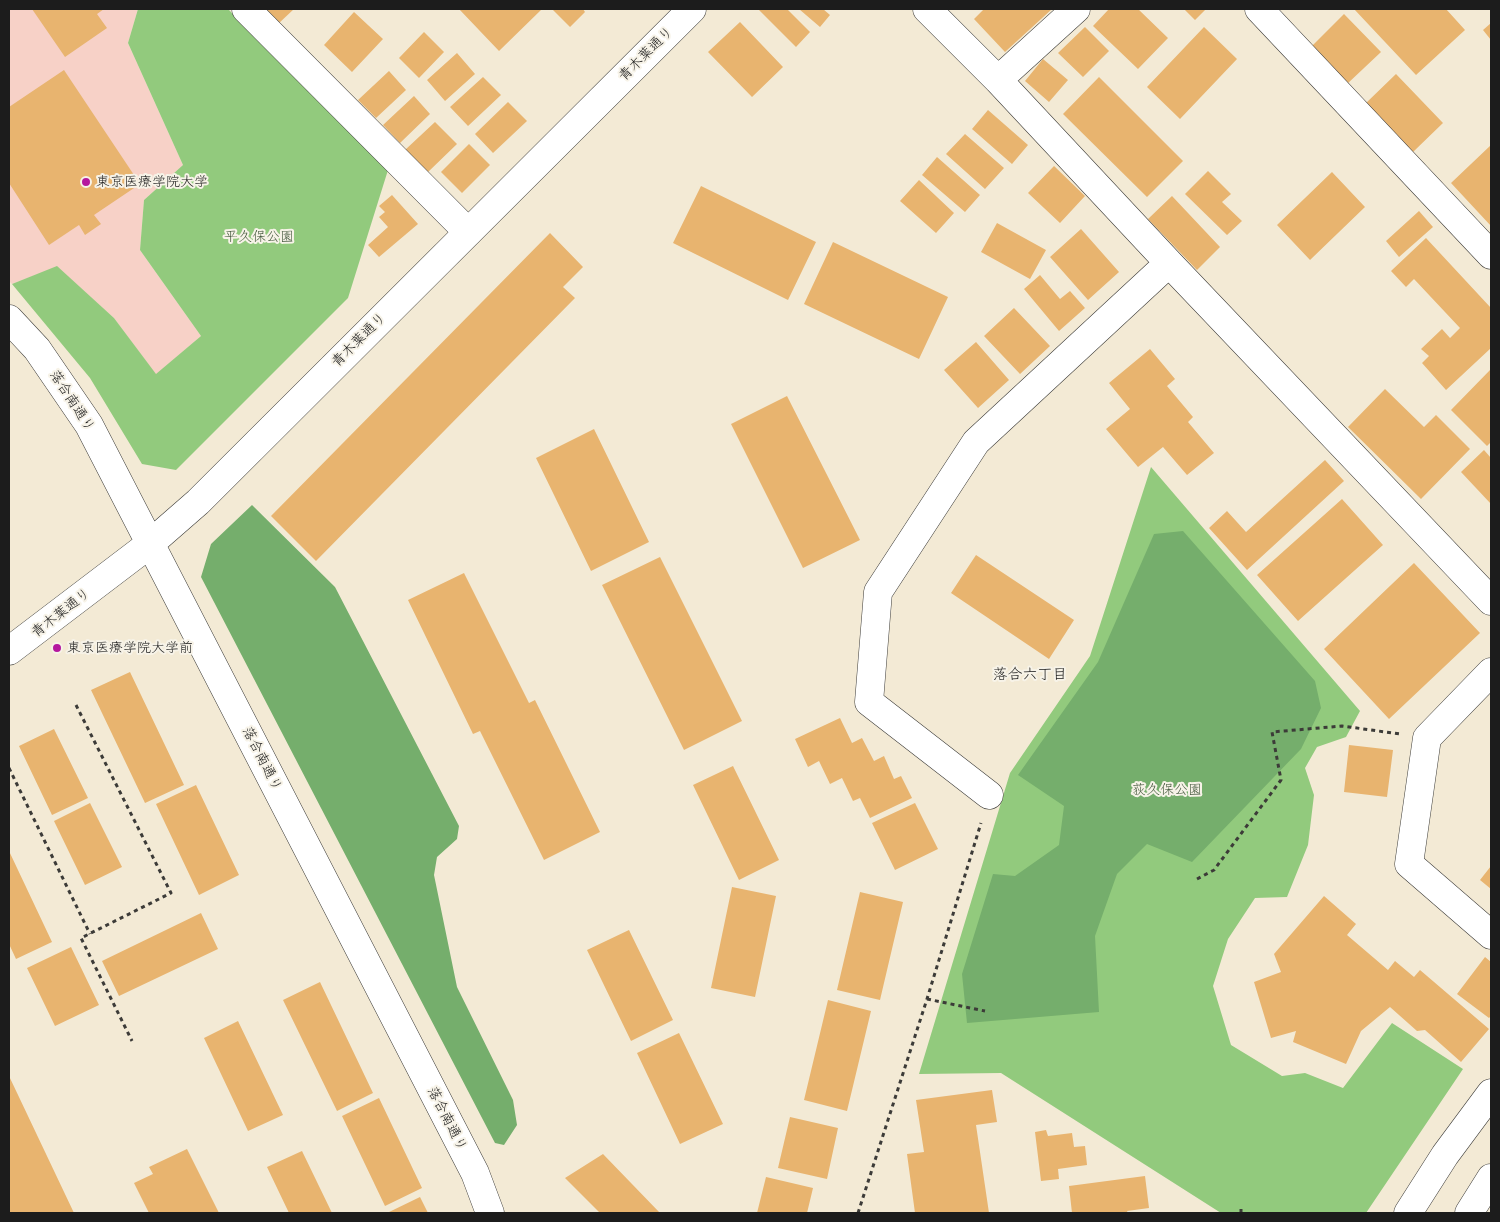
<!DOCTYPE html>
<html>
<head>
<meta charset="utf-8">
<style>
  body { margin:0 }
  #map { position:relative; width:1500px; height:1222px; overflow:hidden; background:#f3ead5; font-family:Delius,sans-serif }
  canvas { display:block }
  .frame { position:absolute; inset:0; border:10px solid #1c1c1c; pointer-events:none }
</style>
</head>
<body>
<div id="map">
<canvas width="1500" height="1222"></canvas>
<div class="frame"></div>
</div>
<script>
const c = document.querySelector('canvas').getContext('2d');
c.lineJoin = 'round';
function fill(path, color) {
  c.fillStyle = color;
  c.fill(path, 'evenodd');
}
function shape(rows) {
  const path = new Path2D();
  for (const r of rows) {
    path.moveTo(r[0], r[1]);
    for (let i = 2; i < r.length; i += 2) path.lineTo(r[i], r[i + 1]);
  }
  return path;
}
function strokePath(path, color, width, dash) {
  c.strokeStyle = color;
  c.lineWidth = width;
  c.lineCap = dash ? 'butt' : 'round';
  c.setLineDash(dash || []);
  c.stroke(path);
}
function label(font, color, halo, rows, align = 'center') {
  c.font = font + ' Delius,"Klee One",sans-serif';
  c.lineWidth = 4;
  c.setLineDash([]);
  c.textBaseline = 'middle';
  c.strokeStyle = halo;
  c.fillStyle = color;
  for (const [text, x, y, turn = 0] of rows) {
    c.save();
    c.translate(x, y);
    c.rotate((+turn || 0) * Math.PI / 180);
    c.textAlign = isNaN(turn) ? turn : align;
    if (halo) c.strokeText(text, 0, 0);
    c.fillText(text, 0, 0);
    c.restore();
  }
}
fill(shape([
  [9,9,138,9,128,43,183,165,144,200,140,250,201,336,156,375,114,318,57,267,12,284,9,281]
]), '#f7d1c7');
fill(shape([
  [138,9,228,9,388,170,348,298,176,470,142,464,90,378,12,284,57,266,114,318,156,374,201,336,140,250,144,200,183,165,128,43],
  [1151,467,1360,711,1346,737,1317,747,1305,768,1314,795,1308,845,1287,897,1255,898,1228,939,1213,986,1231,1045,1282,1076,1305,1073,1343,1088,1392,1023,1463,1069,1366,1213,1221,1213,1001,1073,919,1074,1010,773,1090,656]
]), '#92ca7d');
fill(shape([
  [252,505,335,587,459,826,457,839,437,857,434,875,457,987,513,1100,517,1125,504,1145,495,1143,201,577,211,544],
  [1183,531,1315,681,1321,708,1301,749,1192,862,1147,844,1117,874,1095,936,1099,1012,967,1023,962,974,993,874,1015,876,1059,845,1064,806,1018,775,1098,662,1154,534]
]), '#75ae6c');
fill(shape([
  [32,9,104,9,97,14,107,28,65,57],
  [262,9,294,9,278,24],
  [459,9,540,9,541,10,499,51],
  [552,9,583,9,585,12,570,27],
  [758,9,787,9,810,32,796,47],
  [799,9,823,9,830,15,820,27],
  [984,9,1052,9,1005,52,974,19],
  [1109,9,1138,9,1168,38,1138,69,1093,26],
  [1184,9,1206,9,1195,20],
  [1354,9,1446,9,1465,30,1416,75],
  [354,12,383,39,352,72,324,45],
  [1344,14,1381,52,1346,85,1310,48],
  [740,22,783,67,752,97,708,52],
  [1491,23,1491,40,1483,30],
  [1085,27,1109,51,1083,77,1058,53],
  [1204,27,1237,59,1180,119,1147,87],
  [424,32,444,52,419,78,399,58],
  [457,53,475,74,445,101,427,80],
  [1043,59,1068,80,1049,102,1025,81],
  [64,70,140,184,94,215,101,224,85,235,79,225,49,245,9,183,9,107],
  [389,71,406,90,376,118,358,100],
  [1396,74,1443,123,1413,152,1366,103],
  [483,77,501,95,468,126,450,107],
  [1099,77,1183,161,1147,197,1063,114],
  [414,96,430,114,400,143,383,125],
  [508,102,527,121,493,153,475,134],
  [988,110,1028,145,1012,164,972,129],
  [435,122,457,144,427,173,405,150],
  [965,134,1004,168,985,189,946,154],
  [469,144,490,165,462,193,441,172],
  [1491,145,1491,226,1451,183],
  [937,157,980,195,965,212,922,175],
  [1054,166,1085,196,1060,223,1028,193],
  [1208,171,1231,194,1222,202,1242,221,1227,235,1185,194],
  [1332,172,1365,207,1310,260,1277,225],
  [919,180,954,213,936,233,900,201],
  [701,186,816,242,788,300,673,243],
  [392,195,418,224,379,257,368,245,388,227,379,217,385,212,379,206],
  [1172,196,1220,247,1197,270,1148,219],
  [1419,211,1433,227,1399,257,1386,241],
  [997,223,1046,250,1030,279,981,252],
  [1081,229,1119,272,1088,300,1050,257],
  [550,233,583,267,563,287,575,298,316,561,271,516],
  [1426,238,1491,308,1491,348,1446,390,1422,363,1429,356,1421,349,1442,329,1450,338,1460,328,1414,279,1406,287,1391,271],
  [833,242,948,297,919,359,804,304],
  [1040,275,1060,299,1070,291,1085,308,1059,331,1024,289],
  [1014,308,1050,346,1020,374,984,336],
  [976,342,1009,380,978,408,944,370],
  [1150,349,1175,379,1167,386,1193,417,1188,422,1214,453,1187,475,1163,447,1138,467,1106,429,1130,409,1109,383],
  [1491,369,1491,442,1487,446,1451,410],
  [1385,389,1424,427,1436,415,1470,449,1421,499,1348,427],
  [787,396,860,540,803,568,731,424],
  [594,429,649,542,591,571,536,458],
  [1484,450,1491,458,1491,504,1461,472],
  [1325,460,1344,481,1247,570,1209,528,1227,511,1246,532],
  [1342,499,1383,545,1298,621,1257,575],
  [976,555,1074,620,1049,659,951,593],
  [660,557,742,721,684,750,602,585],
  [1414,563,1480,633,1389,719,1324,649],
  [464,573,529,703,535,700,600,832,544,860,480,731,473,734,408,600],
  [130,672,184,785,145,803,91,690],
  [840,718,852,743,862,738,874,761,884,756,894,779,901,776,912,798,870,818,860,798,853,801,842,778,830,784,819,761,808,767,795,739],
  [54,729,88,798,52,815,19,746],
  [1349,745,1393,750,1387,797,1344,792],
  [733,766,779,860,739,880,693,785],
  [196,785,239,875,199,895,156,804],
  [90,803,122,867,85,885,54,821],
  [915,803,938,849,895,870,872,823],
  [9,851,52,942,16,959,9,944],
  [1491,866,1491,889,1480,880],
  [732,887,776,896,755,997,711,988],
  [860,892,903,902,880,1000,837,990],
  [1324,896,1356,924,1347,935,1388,970,1395,961,1414,977,1420,970,1489,1029,1461,1062,1425,1030,1417,1031,1390,1007,1361,1031,1346,1064,1293,1042,1296,1031,1271,1038,1254,982,1281,972,1274,954],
  [201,913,218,949,119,996,102,961],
  [629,930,673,1020,631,1041,587,950],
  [71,947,99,1005,55,1026,27,968],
  [1485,957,1491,962,1491,1016,1489,1018,1457,994],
  [320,982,373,1093,337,1111,283,1000],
  [828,1000,871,1011,847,1111,804,1100],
  [238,1021,283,1115,248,1131,204,1038],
  [679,1033,723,1124,680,1144,637,1053],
  [9,1076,74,1213,9,1213],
  [992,1090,997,1122,976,1125,989,1213,915,1213,907,1154,924,1152,916,1100],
  [379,1098,422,1188,385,1206,342,1116],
  [790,1117,838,1128,827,1179,778,1168],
  [1046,1130,1048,1136,1072,1133,1074,1147,1085,1146,1087,1165,1058,1169,1059,1179,1041,1181,1035,1132],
  [187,1149,219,1213,149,1213,134,1183,153,1174,149,1167],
  [302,1151,332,1213,289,1213,267,1167],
  [603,1154,660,1213,600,1213,565,1178],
  [1145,1176,1149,1208,1127,1211,1128,1213,1072,1213,1069,1186],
  [766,1177,813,1188,807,1213,757,1213],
  [420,1197,428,1213,387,1213]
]), '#e8b46f');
const street = shape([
  [246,9,468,232],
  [927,9,998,80,1169,263,1491,601],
  [1259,9,1491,255],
  [998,80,1076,9],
  [1491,672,1427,738,1409,864,1491,935],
  [989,795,869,702,878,592,976,442,1169,263]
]);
const secondary = shape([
  [9,319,37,349,89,425,475,1173,490,1213],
  [9,651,151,543,198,502,692,9],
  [1408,1213,1445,1155,1491,1093],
  [1469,1213,1491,1178]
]);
strokePath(street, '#3c3b38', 29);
strokePath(secondary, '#3c3b38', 29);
strokePath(shape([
  [76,705,171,893,81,938,132,1041],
  [9,768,90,934],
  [1197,879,1214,870,1281,780,1272,732,1342,726,1400,734],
  [927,999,985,1011],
  [858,1213,927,999,981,823],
  [1241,1213,1241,1209]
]), '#3c3b38', 3, [4, 4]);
strokePath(street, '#fff', 28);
strokePath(secondary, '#fff', 28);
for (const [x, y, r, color] of [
  [86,182,5,"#b5179e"],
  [57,648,5,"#b5179e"]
]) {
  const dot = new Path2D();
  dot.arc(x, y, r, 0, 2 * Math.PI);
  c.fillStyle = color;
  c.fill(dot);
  strokePath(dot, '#f7f3e8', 2);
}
label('14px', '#1c1c1c', '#f7f3e8', [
  ["青木葉通り",646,54,-45],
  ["青木葉通り",359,340,-45],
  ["落合南通り",72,401,57],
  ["青木葉通り",61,613,-38],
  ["落合南通り",262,759,63],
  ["落合南通り",447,1119,63]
]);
label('14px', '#1c1c1c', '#f7f3e8', [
  ["東京医療学院大学",96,182],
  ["東京医療学院大学前",67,648]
], 'left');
label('14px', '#45593e', '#f7f3e8', [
  ["平久保公園",259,237],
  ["荻久保公園",1167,790]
]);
label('15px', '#1c1c1c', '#f7f3e8', [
  ["落合六丁目",1030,675]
]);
</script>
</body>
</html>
